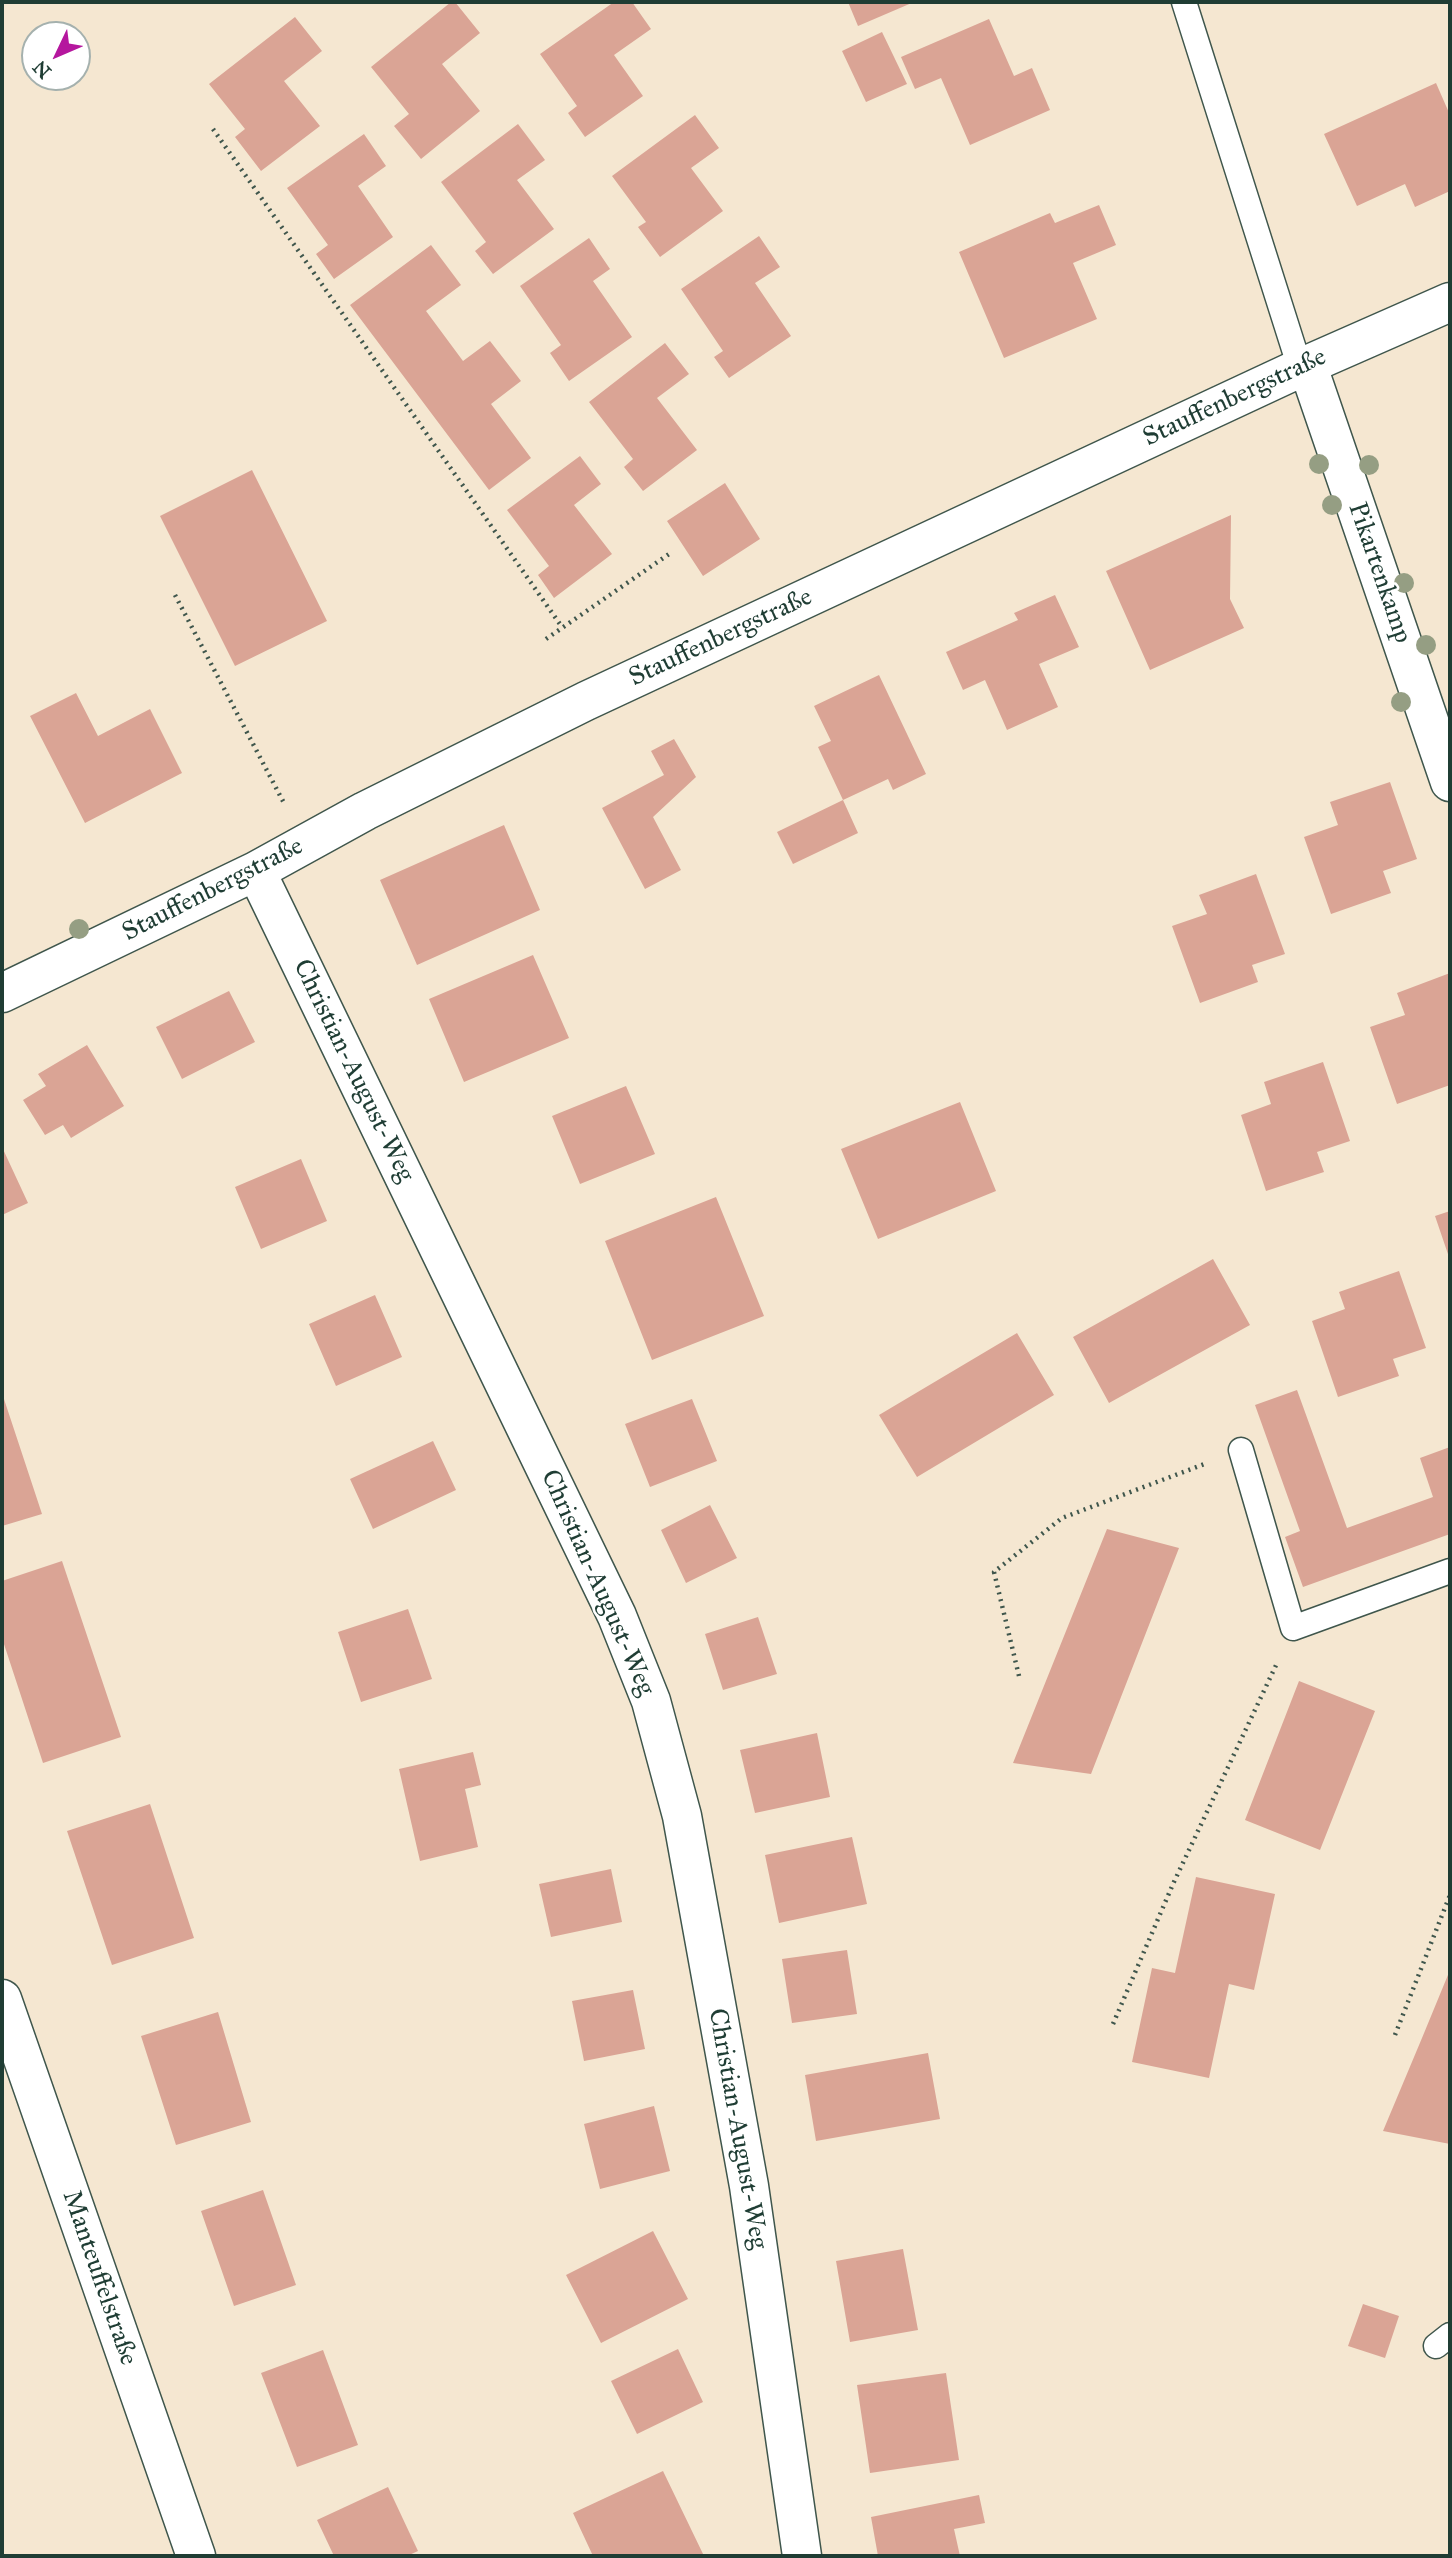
<!DOCTYPE html>
<html>
<head>
<meta charset="utf-8">
<style>
  body { margin:0 }
  #map { position:relative; width:1452px; height:2558px; overflow:hidden; background:#f5e7d1; font-family:"IM FELL Great Primer",serif }
  canvas { display:block }
  .frame { position:absolute; inset:0; border:4px solid #1f3d34; pointer-events:none }
  .north { position:absolute; left:21px; top:21px; width:70px; height:70px; box-sizing:border-box; background:#fff; border:2px solid #a5b1ae; border-radius:50%; rotate:226deg; font-size:19px; font-weight:700; line-height:28px; text-align:center; color:#1f3d34 }
  .north::after { content:''; display:block; margin:auto; width:24px; height:32px; background:#b5179e; clip-path:polygon(50% 0,100% 100%,50% 72%,0 100%) }
</style>
</head>
<body>
<div id="map">
<canvas width="1452" height="2558"></canvas>
<div class="frame"></div>
<div class="north">N</div>
</div>
<script>
const c = document.querySelector('canvas').getContext('2d');
c.lineJoin = 'round';
function fill(path, color) {
  c.fillStyle = color;
  c.fill(path, 'evenodd');
}
function shape(rows) {
  const path = new Path2D();
  for (const r of rows) {
    path.moveTo(r[0], r[1]);
    for (let i = 2; i < r.length; i += 2) path.lineTo(r[i], r[i + 1]);
  }
  return path;
}
function strokePath(path, color, width, dash) {
  c.strokeStyle = color;
  c.lineWidth = width;
  c.lineCap = dash ? 'butt' : 'round';
  c.setLineDash(dash || []);
  c.stroke(path);
}
function label(font, color, halo, rows, align = 'center') {
  c.font = font + ' "IM FELL Great Primer",serif';
  c.lineWidth = 5;
  c.setLineDash([]);
  c.textBaseline = 'middle';
  c.strokeStyle = halo;
  c.fillStyle = color;
  for (const [text, x, y, turn = 0] of rows) {
    c.save();
    c.translate(x, y);
    c.rotate((+turn || 0) * Math.PI / 180);
    c.textAlign = isNaN(turn) ? turn : align;
    if (halo) c.strokeText(text, 0, 0);
    c.fillText(text, 0, 0);
    c.restore();
  }
}
fill(shape([
  [451,2,455,2,480,33,442,64,480,111,421,159,394,126,409,114,371,67],
  [614,2,632,2,651,29,614,55,643,96,585,137,568,113,577,106,540,54],
  [848,2,914,2,858,26],
  [295,17,322,51,284,81,320,126,261,171,235,137,245,129,209,84],
  [989,19,1014,76,1032,68,1050,110,970,145,941,78,915,89,901,57],
  [882,32,907,84,866,102,842,51],
  [1436,83,1450,115,1450,191,1415,207,1405,184,1357,206,1324,134],
  [695,115,719,148,691,168,723,211,660,257,638,227,646,222,612,176],
  [518,124,545,160,517,180,554,229,493,274,475,251,486,242,441,182],
  [364,134,386,166,358,186,393,237,334,279,316,254,328,245,287,188],
  [1099,205,1116,245,1073,263,1097,319,1004,358,959,252,1050,213,1055,223],
  [759,236,780,267,755,283,791,336,729,378,714,357,723,351,681,289],
  [589,238,610,269,593,281,632,337,569,381,550,353,561,345,520,286],
  [431,245,461,285,426,311,463,361,490,341,521,381,491,404,531,458,489,490,350,305],
  [665,343,689,374,657,398,697,450,643,491,624,467,633,459,589,402],
  [580,456,601,484,574,505,612,554,554,598,538,575,549,566,507,510],
  [252,470,327,621,235,666,160,516],
  [725,483,760,539,703,576,667,521],
  [1231,515,1230,599,1244,628,1150,670,1106,571],
  [1055,595,1079,647,1039,664,1058,707,1007,730,985,680,963,690,946,652,1018,620,1014,613],
  [879,675,926,774,893,790,888,779,843,800,818,747,831,741,814,706],
  [76,693,98,736,150,709,182,773,85,823,30,716],
  [674,739,696,777,653,817,681,870,645,889,602,808,664,775,651,751],
  [1390,782,1417,859,1383,871,1391,893,1331,914,1304,837,1338,825,1330,802],
  [843,800,858,833,793,864,777,832],
  [504,825,540,910,417,965,380,880],
  [1256,874,1285,954,1252,965,1258,982,1200,1003,1172,926,1207,914,1199,895],
  [533,955,569,1038,464,1082,429,999],
  [1450,973,1450,1085,1397,1104,1370,1027,1405,1015,1397,993],
  [229,991,255,1042,182,1079,156,1027],
  [87,1045,124,1106,71,1138,63,1125,45,1135,23,1100,46,1086,38,1074],
  [1323,1062,1350,1141,1317,1152,1324,1172,1266,1191,1241,1115,1271,1104,1264,1082],
  [626,1086,655,1154,580,1184,552,1116],
  [960,1102,996,1191,878,1239,841,1149],
  [2,1147,28,1203,2,1215],
  [301,1159,327,1221,261,1249,235,1187],
  [716,1197,764,1316,652,1360,605,1241],
  [1450,1211,1450,1260,1435,1216],
  [1213,1259,1250,1325,1109,1403,1073,1337],
  [1399,1271,1426,1348,1393,1359,1399,1376,1338,1397,1312,1321,1345,1309,1339,1292],
  [375,1295,402,1357,336,1386,309,1324],
  [1017,1333,1054,1395,917,1477,879,1415],
  [1297,1390,1347,1528,1433,1497,1420,1458,1450,1447,1450,1534,1303,1587,1285,1537,1300,1531,1255,1405],
  [2,1393,42,1514,2,1526],
  [692,1399,717,1461,650,1487,625,1424],
  [433,1441,456,1490,373,1529,350,1479],
  [710,1505,737,1558,686,1583,661,1530],
  [1107,1529,1179,1548,1091,1774,1013,1763],
  [62,1561,121,1737,43,1763,2,1638,2,1581],
  [408,1609,432,1679,361,1702,338,1632],
  [758,1617,777,1674,723,1690,705,1634],
  [1299,1681,1375,1711,1320,1850,1245,1820],
  [817,1733,830,1797,755,1813,740,1750],
  [473,1752,481,1785,465,1789,478,1847,420,1861,399,1769],
  [150,1804,194,1938,112,1965,67,1831],
  [852,1837,867,1904,779,1923,765,1855],
  [611,1869,622,1922,551,1937,539,1884],
  [1196,1877,1275,1894,1254,1990,1229,1984,1209,2078,1132,2062,1152,1968,1175,1973],
  [847,1950,857,2014,792,2023,782,1959],
  [1450,1970,1450,2144,1383,2131,1422,2038],
  [633,1990,645,2049,584,2061,572,2001],
  [218,2012,251,2122,176,2145,141,2036],
  [928,2053,940,2119,816,2141,805,2075],
  [654,2106,670,2171,600,2189,584,2124],
  [263,2190,296,2285,234,2306,201,2211],
  [653,2231,688,2299,601,2343,566,2275],
  [903,2249,918,2330,850,2342,836,2261],
  [1363,2304,1399,2316,1385,2358,1348,2346],
  [678,2349,703,2402,637,2434,611,2381],
  [323,2350,358,2445,297,2467,261,2373],
  [946,2373,959,2460,870,2473,857,2385],
  [663,2471,704,2556,593,2556,573,2513],
  [388,2487,418,2551,407,2556,334,2556,317,2520],
  [979,2495,985,2523,954,2529,960,2556,878,2556,871,2517]
]), '#daa495');
const service = shape([
  [1184,2,1300,368],
  [1241,1450,1293,1628,1450,1571],
  [1436,2346,1450,2335]
]);
const minor = shape([
  [1307,364,1450,782],
  [256,871,617,1616,651,1701,682,1816,749,2186,802,2556],
  [2,993,256,871,365,811,586,701,1300,368,1450,302],
  [2,1999,196,2556]
]);
strokePath(service, '#3f564c', 27);
strokePath(minor, '#3f564c', 41);
strokePath(shape([
  [213,129,562,627],
  [175,595,285,805],
  [546,639,672,552],
  [1019,1676,994,1572,1062,1518,1207,1463],
  [1113,2024,1173,1884,1278,1661],
  [1395,2035,1450,1895]
]), '#3f564c', 4.5, [2, 5]);
strokePath(service, '#fff', 24);
strokePath(minor, '#fff', 38);
c.fillStyle = '#959e83';
for (const [x, y] of [
  [1319,464],
  [1369,465],
  [1332,505],
  [1404,583],
  [1426,645],
  [1401,702],
  [79,929]
]) {
  c.beginPath();
  c.arc(x, y, 10, 0, 2 * Math.PI);
  c.fill();
}
label('26px', '#1f3d34', '#fff', [
  ["Stauffenbergstraße",1235,398,-25],
  ["Pikartenkamp",1379,573,71],
  ["Stauffenbergstraße",721,638,-25],
  ["Stauffenbergstraße",213,890,-27],
  ["Christian-August-Weg",353,1071,64],
  ["Christian-August-Weg",597,1583,66],
  ["Christian-August-Weg",737,2129,80],
  ["Manteuffelstraße",99,2278,71]
]);
</script>
</body>
</html>
